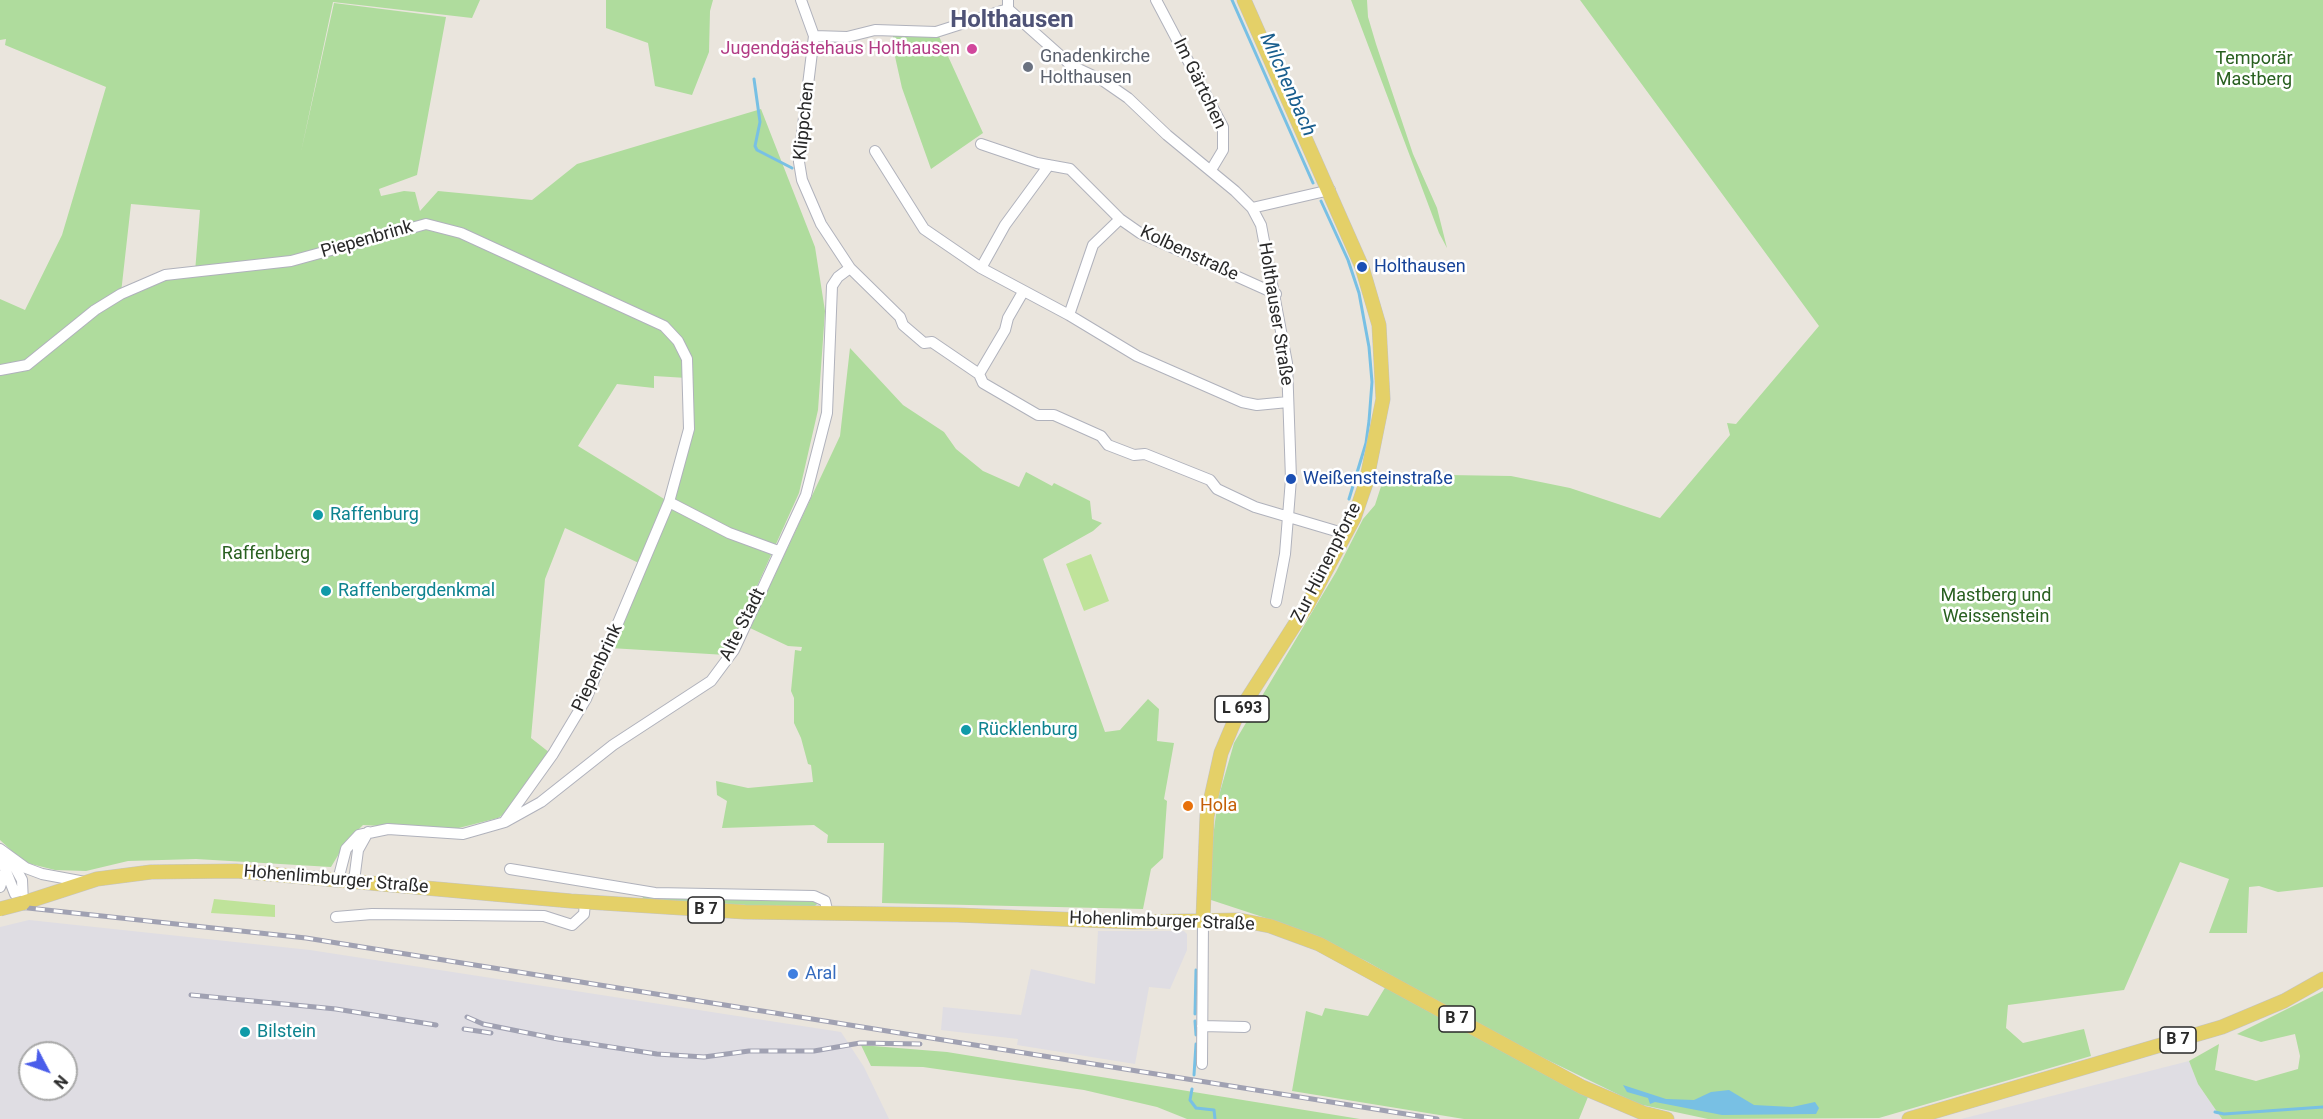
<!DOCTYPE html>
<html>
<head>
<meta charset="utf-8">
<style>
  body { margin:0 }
  #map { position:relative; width:2323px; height:1119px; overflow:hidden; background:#eae5dd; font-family:Roboto,sans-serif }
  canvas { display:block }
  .north { position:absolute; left:18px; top:1041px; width:60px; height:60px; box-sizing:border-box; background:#fff; border:2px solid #a9a9a9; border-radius:50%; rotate:131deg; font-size:16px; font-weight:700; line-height:24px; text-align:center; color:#292929 }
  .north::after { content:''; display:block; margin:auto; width:21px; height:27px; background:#4a5dea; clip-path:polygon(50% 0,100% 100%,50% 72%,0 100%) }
</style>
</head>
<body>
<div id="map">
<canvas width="2323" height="1119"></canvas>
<div class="north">N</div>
</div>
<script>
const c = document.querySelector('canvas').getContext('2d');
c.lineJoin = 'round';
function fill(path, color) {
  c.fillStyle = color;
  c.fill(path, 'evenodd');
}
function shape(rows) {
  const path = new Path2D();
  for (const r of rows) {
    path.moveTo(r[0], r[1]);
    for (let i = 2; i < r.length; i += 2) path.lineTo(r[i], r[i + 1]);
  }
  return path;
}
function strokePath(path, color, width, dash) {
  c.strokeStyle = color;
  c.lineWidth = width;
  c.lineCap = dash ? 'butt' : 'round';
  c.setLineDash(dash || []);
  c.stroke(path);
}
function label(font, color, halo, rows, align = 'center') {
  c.font = font + ' Roboto,sans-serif';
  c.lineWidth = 5;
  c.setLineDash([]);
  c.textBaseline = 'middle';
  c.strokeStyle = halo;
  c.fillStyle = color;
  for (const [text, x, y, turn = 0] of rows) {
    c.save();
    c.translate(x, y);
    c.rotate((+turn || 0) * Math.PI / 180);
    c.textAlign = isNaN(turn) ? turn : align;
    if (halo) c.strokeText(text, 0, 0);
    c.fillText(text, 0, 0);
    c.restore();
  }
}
fill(shape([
  [29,920,310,950,841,1032,864,1067,889,1119,0,1119,0,927],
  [30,1053,66,1053,66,1089,30,1089],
  [1098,931,1184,931,1187,934,1187,950,1170,989,1149,987,1135,1064,1017,1045,1018,1039,941,1030,943,1007,1021,1015,1031,969,1095,984],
  [2189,1061,2198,1084,2222,1119,1961,1119]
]), '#dfdde3');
fill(shape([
  [0,0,480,0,472,18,333,2,301,152,334,3,446,17,417,175,379,189,381,196,404,191,415,192,420,211,438,191,532,200,577,164,761,109,815,247,825,311,818,410,799,493,726,655,610,648,645,566,565,528,545,579,531,738,550,753,506,813,498,818,451,830,363,825,346,842,331,867,196,859,128,861,86,871,55,870,27,863,13,852,0,840,0,299,25,310,62,235,106,87,5,45,6,39,0,40],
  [131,204,200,210,195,272,165,275,121,293],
  [654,376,687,378,689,429,669,502,578,446,617,384,654,388],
  [606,0,713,0,710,11,709,52,692,95,655,86,648,43,606,28],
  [1351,0,1367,0,1368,17,1376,44,1413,154,1437,208,1447,248,1439,233],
  [1580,0,2323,0,2323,887,2278,892,2259,886,2249,887,2247,933,2209,933,2229,879,2180,862,2124,990,2008,1005,2006,1028,2023,1043,2084,1029,2091,1056,1879,1118,1708,1119,1638,1104,1488,1031,1366,961,1287,925,1208,899,1207,883,1218,799,1234,743,1336,572,1363,519,1375,505,1385,474,1511,476,1570,488,1660,518,1730,435,1727,423,1736,424,1819,326],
  [937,32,983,133,931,169,902,88,892,43,893,36],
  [850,348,903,405,944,432,956,449,983,471,1019,487,1026,472,1052,486,1054,483,1090,501,1092,519,1102,523,1093,531,1043,559,1105,732,1120,730,1148,699,1159,709,1157,741,1174,743,1164,799,1167,801,1163,858,1151,869,1143,909,882,903,884,843,827,843,828,835,814,825,722,828,727,801,717,795,716,781,748,788,813,782,811,765,808,764,801,738,794,723,794,698,791,691,795,650,801,651,802,647,788,646,750,628,840,436],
  [644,895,673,898,807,900,818,903,815,906,780,907,642,899],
  [1389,981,1590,1092,1579,1119,1464,1119,1292,1091,1306,1011,1322,1016,1325,1008,1368,1016],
  [2323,991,2323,1119,2222,1119,2198,1084,2189,1061,2219,1044,2215,1070,2256,1081,2298,1069,2300,1056,2295,1034,2261,1042,2237,1034],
  [861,1045,947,1052,1360,1119,1187,1119,1157,1107,1084,1090,923,1067,871,1066]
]), '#afdc9d');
fill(shape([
  [1091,554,1109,601,1084,611,1066,564],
  [214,899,275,905,275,917,211,913]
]), '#bfe39a');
fill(shape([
  [1623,1085,1666,1099,1694,1100,1711,1092,1729,1090,1754,1105,1792,1107,1815,1102,1819,1108,1816,1114,1722,1115,1655,1102,1650,1104,1648,1098,1627,1092]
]), '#78c0e4');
strokePath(shape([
  [1232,0,1313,183],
  [754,79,760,122,755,146,757,150,792,168],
  [1321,201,1348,260,1359,293,1369,347,1372,382,1369,421,1366,443,1349,499],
  [1195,1014,1196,970],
  [1195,1021,1196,1035],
  [1194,1075,1196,1044],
  [1192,1089,1190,1100,1196,1108,1214,1110,1215,1119],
  [2215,1112,2224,1114,2323,1107]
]), '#78c0e4', 3);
const minor = shape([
  [801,0,814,36,801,142,799,162,802,180,821,224,850,268,900,317,903,325,924,343,932,342,979,374,983,383,1038,415,1054,415,1101,436,1108,445,1134,455,1145,454,1210,480,1217,489,1255,507,1346,534],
  [1008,0,1008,9,1072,66,1102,80,1128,98,1167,135,1235,191,1252,208,1261,225,1287,363,1291,479,1285,554,1276,602],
  [1156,0,1223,127,1223,150,1211,170],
  [814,36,847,37,875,30,936,32,1008,9],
  [981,144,1037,163,1070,169,1120,219,1140,233,1276,294],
  [875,151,924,229,981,268,1069,315,1093,245,1120,219],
  [1252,208,1330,190],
  [981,268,1005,225,1049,165],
  [1069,315,1137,356,1242,402,1257,405,1288,402],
  [0,370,27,365,95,310,121,294,165,275,291,261,426,224,461,233,664,326,678,341,687,359,689,429,669,502,729,533,778,551],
  [979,374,1005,330,1008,318,1023,292],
  [505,821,553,754,586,699,669,502],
  [0,849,26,868,42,874,85,882],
  [0,856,15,894,23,903],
  [11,860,22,880,23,903],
  [510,869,655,893,814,896,825,901,828,914],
  [338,880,346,849,359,835,388,829,463,834,505,822,541,802,613,745,711,681,734,650,806,495,827,413,832,286,838,277,850,268],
  [354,881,358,850,368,832],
  [0,887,6,869],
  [336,917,372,914,544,916,572,925,584,914,585,902],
  [1202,1026,1245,1027],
  [1202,1064,1203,919]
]);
const major = shape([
  [23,903,97,879,151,872,236,871,571,901,745,912,957,915,1134,922,1239,920,1270,926,1319,944,1582,1087,1643,1113,1667,1119],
  [1203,919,1207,816,1221,753,1237,715,1308,604,1354,518,1366,483,1383,399,1379,325,1362,267,1244,0],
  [1909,1119,2222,1027,2284,1001,2323,979]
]);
strokePath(minor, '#b0b2bc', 12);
strokePath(major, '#c3c3c3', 15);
strokePath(minor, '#fff', 10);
strokePath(major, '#e4d068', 14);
const rail = shape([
  [0,905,306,938,1437,1119],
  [191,995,336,1009,436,1025],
  [467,1017,483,1024,558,1039,657,1054,704,1057,749,1051,814,1051,860,1043,920,1044],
  [464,1029,491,1033]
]);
strokePath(rail, '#a0a1b2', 5);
strokePath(rail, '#fff', 3, [9]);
const majorBridge = shape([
  [0,909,23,903]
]);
strokePath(majorBridge, '#c3c3c3', 15, []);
strokePath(majorBridge, '#e4d068', 14);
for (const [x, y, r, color] of [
  [972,49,6,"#d1479c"],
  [1028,67,6,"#6b7280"],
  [1362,267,6,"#1a4fb4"],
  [1291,479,6,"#1a4fb4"],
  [318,515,6,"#0f9aa8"],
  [326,591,6,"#0f9aa8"],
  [966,730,6,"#0f9aa8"],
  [1188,806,6,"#e8710a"],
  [793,974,6,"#3f7fe0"],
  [245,1032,6,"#0f9aa8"]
]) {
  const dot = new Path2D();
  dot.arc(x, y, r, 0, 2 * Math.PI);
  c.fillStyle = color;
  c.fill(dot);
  strokePath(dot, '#fff', 2);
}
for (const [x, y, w] of [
  [1242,709,54],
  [706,910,36],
  [1457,1019,36],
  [2178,1040,36]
]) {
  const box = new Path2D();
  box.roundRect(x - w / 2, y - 13, w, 26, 4.5);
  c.fillStyle = '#fff';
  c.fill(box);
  strokePath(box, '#292929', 1.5);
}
label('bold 16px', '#292929', null, [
  ["L 693",1242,709],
  ["B 7",706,910],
  ["B 7",1457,1019],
  ["B 7",2178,1040]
]);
label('18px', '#b23c85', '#fff', [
  ["Jugendgästehaus Holthausen",960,49]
], 'right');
label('18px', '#5b616d', '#fff', [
  ["Gnadenkirche",1040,57],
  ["Holthausen",1040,78]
], 'left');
label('18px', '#296020', '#fff', [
  ["Temporär",2254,59],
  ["Mastberg",2254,80],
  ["Raffenberg",266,554],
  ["Mastberg und",1996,596],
  ["Weissenstein",1996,617]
]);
label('18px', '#292929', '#fff', [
  ["Im Gärtchen",1199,84,64],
  ["Klippchen",805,121,-84],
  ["Piepenbrink",367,240,-16],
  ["Kolbenstraße",1189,254,25],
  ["Holthauser Straße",1275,314,81],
  ["Zur Hünenpforte",1327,563,-63],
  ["Alte Stadt",743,625,-63],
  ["Piepenbrink",598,668,-65],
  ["Hohenlimburger Straße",336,880,5],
  ["Hohenlimburger Straße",1162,922,2]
]);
label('18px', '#164399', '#fff', [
  ["Holthausen",1374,267],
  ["Weißensteinstraße",1303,479]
], 'left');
label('18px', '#0d838f', '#fff', [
  ["Raffenburg",330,515],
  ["Raffenbergdenkmal",338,591],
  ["Rücklenburg",978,730],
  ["Bilstein",257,1032]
], 'left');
label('18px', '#c56008', '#fff', [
  ["Hola",1200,806]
], 'left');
label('18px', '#366cbe', '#fff', [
  ["Aral",805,974]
], 'left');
label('italic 20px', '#195e8e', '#fff', [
  ["Milchenbach",1287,85,66]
]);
label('bold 24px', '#4e5276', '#fff', [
  ["Holthausen",1012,21]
]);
</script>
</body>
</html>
